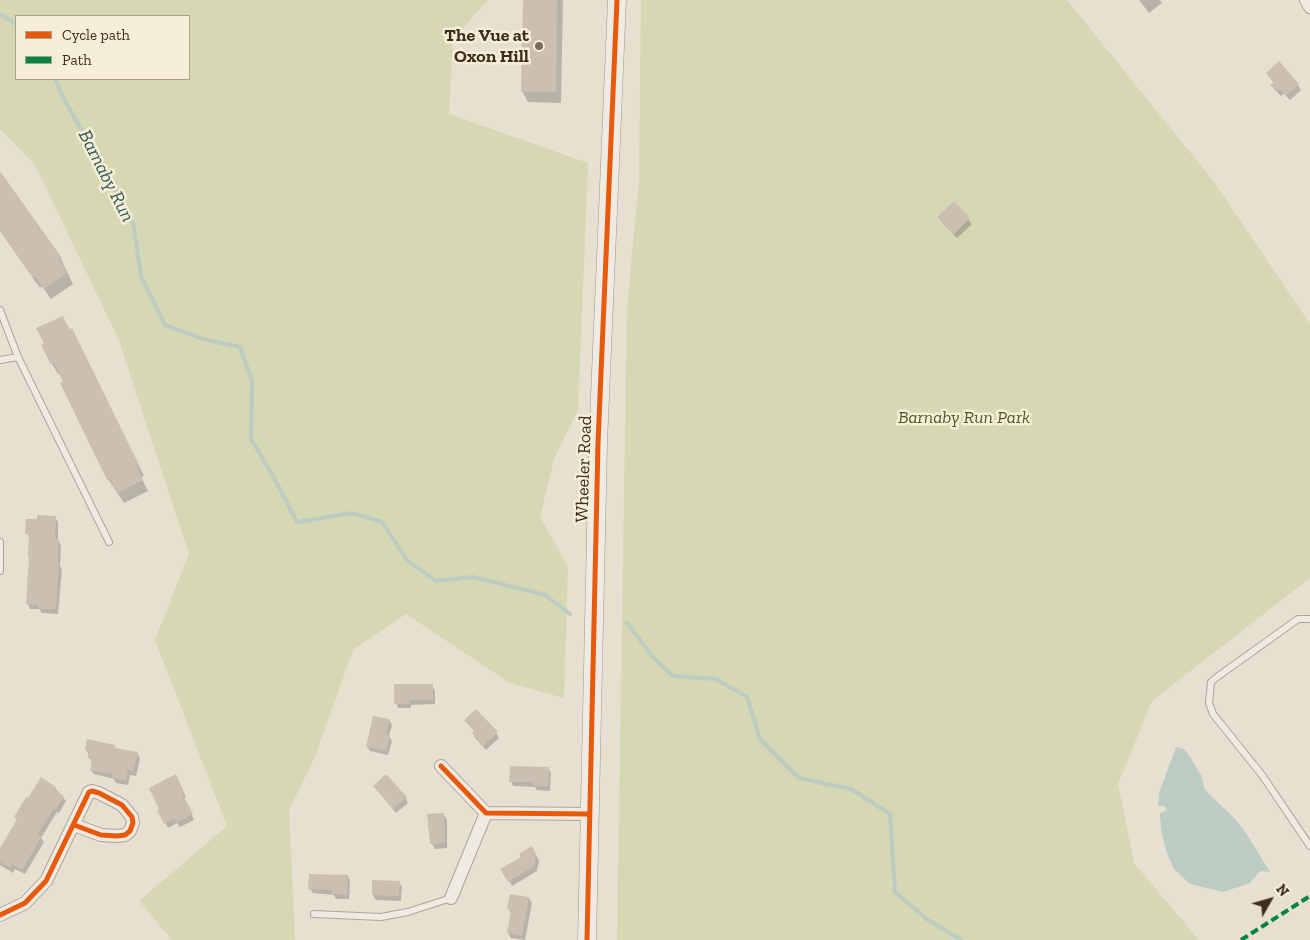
<!DOCTYPE html>
<html>
<head>
<meta charset="utf-8">
<style>
  body { margin:0 }
  #map { position:relative; width:1310px; height:940px; overflow:hidden; background:#e7e0d1; font-family:"Zilla Slab",serif }
  canvas { display:block }
  .legend { position:absolute; left:15px; top:15px; width:175px; height:65px; box-sizing:border-box; background:#f7eed8; border:1px solid #ada18e; margin:0; padding:6px 9px; list-style:none; font-size:15px; color:#3d2e20 }
  .legend li { display:flex; align-items:center; gap:10px; height:25px }
  .legend b { width:25px; border:1px solid #ada18e }
  .north { position:absolute; left:1245px; top:875px; width:50px; height:50px; -webkit-text-stroke:4px #f7eed8; paint-order:stroke; rotate:52deg; font-size:14px; font-weight:700; line-height:20px; text-align:center; color:#3d2e20 }
  .north::after { content:''; display:block; margin:auto; width:18px; height:22px; background:#3d2e20; clip-path:polygon(50% 0,100% 100%,50% 72%,0 100%) }
</style>
</head>
<body>
<div id="map">
<canvas width="1310" height="940"></canvas>
<ul class="legend">
<li><b style="height:6px;background:#e8590c"></b>Cycle path</li>
<li><b style="height:6px;background:#00873e"></b>Path</li>
</ul>
<div class="north">N</div>
</div>
<script>
const c = document.querySelector('canvas').getContext('2d');
c.lineJoin = 'round';
function fill(path, color) {
  c.fillStyle = color;
  c.fill(path, 'evenodd');
}
function shape(rows) {
  const path = new Path2D();
  for (const r of rows) {
    path.moveTo(r[0], r[1]);
    for (let i = 2; i < r.length; i += 2) path.lineTo(r[i], r[i + 1]);
  }
  return path;
}
function strokePath(path, color, width, dash) {
  c.strokeStyle = color;
  c.lineWidth = width;
  c.lineCap = dash ? 'butt' : 'round';
  c.setLineDash(dash || []);
  c.stroke(path);
}
function label(font, color, halo, rows, align = 'center') {
  c.font = font + ' "Zilla Slab",serif';
  c.lineWidth = 5;
  c.setLineDash([]);
  c.textBaseline = 'middle';
  c.strokeStyle = halo;
  c.fillStyle = color;
  for (const [text, x, y, turn = 0] of rows) {
    c.save();
    c.translate(x, y);
    c.rotate((+turn || 0) * Math.PI / 180);
    c.textAlign = isNaN(turn) ? turn : align;
    if (halo) c.strokeText(text, 0, 0);
    c.fillText(text, 0, 0);
    c.restore();
  }
}
fill(shape([
  [0,0,488,0,453,39,449,114,588,163,578,410,554,459,540,517,568,566,564,698,510,683,406,614,353,650,315,757,289,810,295,940,172,940,139,901,227,826,155,640,189,554,118,338,35,165,0,129],
  [189,16,189,79,16,79,16,16],
  [641,0,1067,0,1215,183,1310,324,1310,578,1152,701,1118,784,1134,863,1199,940,617,940,627,308,639,180]
]), '#d6d7b3');
fill(shape([
  [1176,747,1184,749,1188,754,1201,775,1205,790,1235,819,1246,833,1270,872,1263,871,1259,872,1250,883,1223,892,1190,884,1174,869,1168,856,1162,835,1160,815,1160,813,1166,811,1165,806,1158,806,1159,793]
]), '#bcccc2');
fill(shape([
  [524,0,563,0,561,103,528,102,522,91],
  [1139,0,1160,0,1162,3,1149,13],
  [1267,74,1298,85,1301,90,1290,100,1284,94,1281,96,1275,90,1272,85,1274,83],
  [0,173,61,259,73,284,51,299,42,286,40,288,0,231],
  [954,203,972,224,957,238,942,222],
  [62,317,77,341,144,476,141,477,148,491,124,503,108,479,60,373,58,374,52,364],
  [55,517,58,522,58,540,61,546,60,566,62,569,58,614,42,613,39,609,30,609,28,604,30,539,27,533,38,520],
  [432,686,435,691,435,704,411,705,411,708,398,708,396,703],
  [389,720,392,725,389,736,392,741,388,755,370,751,367,746],
  [466,721,496,733,499,738,486,750,476,739,473,734,475,732],
  [114,746,116,749,137,753,140,758,136,776,130,775,128,785,116,783,114,779,94,774,91,770,92,763,86,749],
  [548,768,551,773,550,791,537,790,535,787,513,786,511,781],
  [175,776,186,797,184,798,194,820,180,827,177,823,168,828,159,810],
  [374,786,406,798,408,803,396,813],
  [55,788,66,801,59,813,57,812,41,838,44,842,25,874,15,869,13,873,0,865,0,850,18,821,15,817,29,800],
  [444,815,447,820,447,848,435,849,432,844],
  [531,848,539,860,537,871,512,886,502,869,522,857],
  [348,876,350,881,349,899,336,899,334,895,313,893,310,889],
  [399,882,402,887,401,901,376,900,373,895],
  [529,898,532,903,525,940,511,938,508,933,511,914,509,909]
]), '#0003');
strokePath(shape([
  [0,14,16,24],
  [55,79,63,97,133,222,141,276,165,325,203,339,240,347,252,381,251,439,272,474,297,522,352,513,382,522,407,560,436,581,473,577,545,595,570,614],
  [627,623,654,658,673,676,716,679,747,697,760,739,799,778,851,789,890,814,895,892,928,920,961,940]
]), '#bcccc2', 4);
fill(shape([
  [523,0,557,0,556,92,521,92],
  [1279,61,1299,84,1286,96,1280,89,1277,92,1270,85,1274,82,1266,73],
  [0,171,62,258,59,260,68,272,44,289,35,276,33,278,0,231],
  [954,201,970,218,954,234,937,217],
  [63,316,69,330,72,328,139,465,136,466,143,480,117,493,110,479,107,480,90,445,60,383,63,382,54,363,51,365,41,345,44,343,36,328],
  [37,515,56,516,55,539,58,539,58,563,59,563,56,609,38,609,38,605,26,604,29,557,28,557,29,534,25,534,26,519,37,519],
  [394,684,433,684,433,700,409,700,409,704,394,704],
  [476,709,498,732,483,746,472,733,474,731,464,720],
  [373,716,390,719,386,734,390,735,386,751,366,747],
  [87,739,115,745,115,748,138,752,133,771,128,770,126,781,112,778,112,774,90,770,92,759,88,758,89,750,85,749],
  [510,766,549,767,548,786,533,786,533,782,509,782],
  [176,774,184,792,182,793,193,814,176,823,174,819,164,824,157,810,159,809,149,788],
  [386,774,407,797,393,809,373,786],
  [41,777,56,787,54,790,64,796,56,809,54,808,38,834,42,836,22,870,12,864,10,868,0,862,0,848,17,819,14,817,26,797,28,798],
  [444,813,445,843,430,844,427,814],
  [532,846,536,854,534,866,508,882,500,869,521,857,519,854],
  [309,874,348,875,347,895,332,894,332,890,308,889],
  [372,880,400,881,399,896,372,895],
  [510,894,529,897,522,936,507,933,511,910,507,909]
]), '#cbbfb2');
const service = shape([
  [0,310,18,357,109,542],
  [0,360,18,357],
  [0,542,0,571],
  [1310,619,1298,619,1217,677,1211,682,1209,703,1213,714,1262,775,1310,846],
  [314,914,381,917,408,912,451,898]
]);
const minor = shape([
  [1306,0,1310,7],
  [441,766,486,813,589,814],
  [451,898,486,813],
  [0,915,25,903,46,881,89,792,92,791,99,793,122,805,132,817,133,823,130,831,125,835,117,836,101,835,74,825]
]);
const secondary = shape([
  [587,940,598,443,617,0]
]);
strokePath(service, '#ada599', 8);
strokePath(minor, '#ada599', 14);
strokePath(secondary, '#9c958a', 19);
strokePath(service, '#efebe3', 6);
strokePath(minor, '#efebe3', 12);
strokePath(secondary, '#efebe3', 18);
strokePath(shape([
  [1241,940,1310,896]
]), '#00873e', 4, [8, 4]);
strokePath(shape([
  [441,766,486,813,589,814],
  [0,915,25,903,46,881,89,792,92,791,99,793,122,805,132,817,133,823,130,831,125,835,117,836,101,835,74,825],
  [587,940,598,443,617,0]
]), '#e8590c', 5);
for (const [x, y, r, color] of [
  [539,46,5,"#786c5e"]
]) {
  const dot = new Path2D();
  dot.arc(x, y, r, 0, 2 * Math.PI);
  c.fillStyle = color;
  c.fill(dot);
  strokePath(dot, '#f7eed8', 2);
}
label('bold 18px', '#3d2e20', '#f7eed8', [
  ["The Vue at",529,36],
  ["Oxon Hill",529,57]
], 'right');
label('italic 18px', '#4d5a26', '#f7eed8', [
  ["Barnaby Run Park",964,418]
]);
label('18px', '#3d2e20', '#f7eed8', [
  ["Wheeler Road",584,469,-88]
]);
label('italic 19px', '#2f5d5a', '#f7eed8', [
  ["Barnaby Run",106,176,63]
]);
</script>
</body>
</html>
